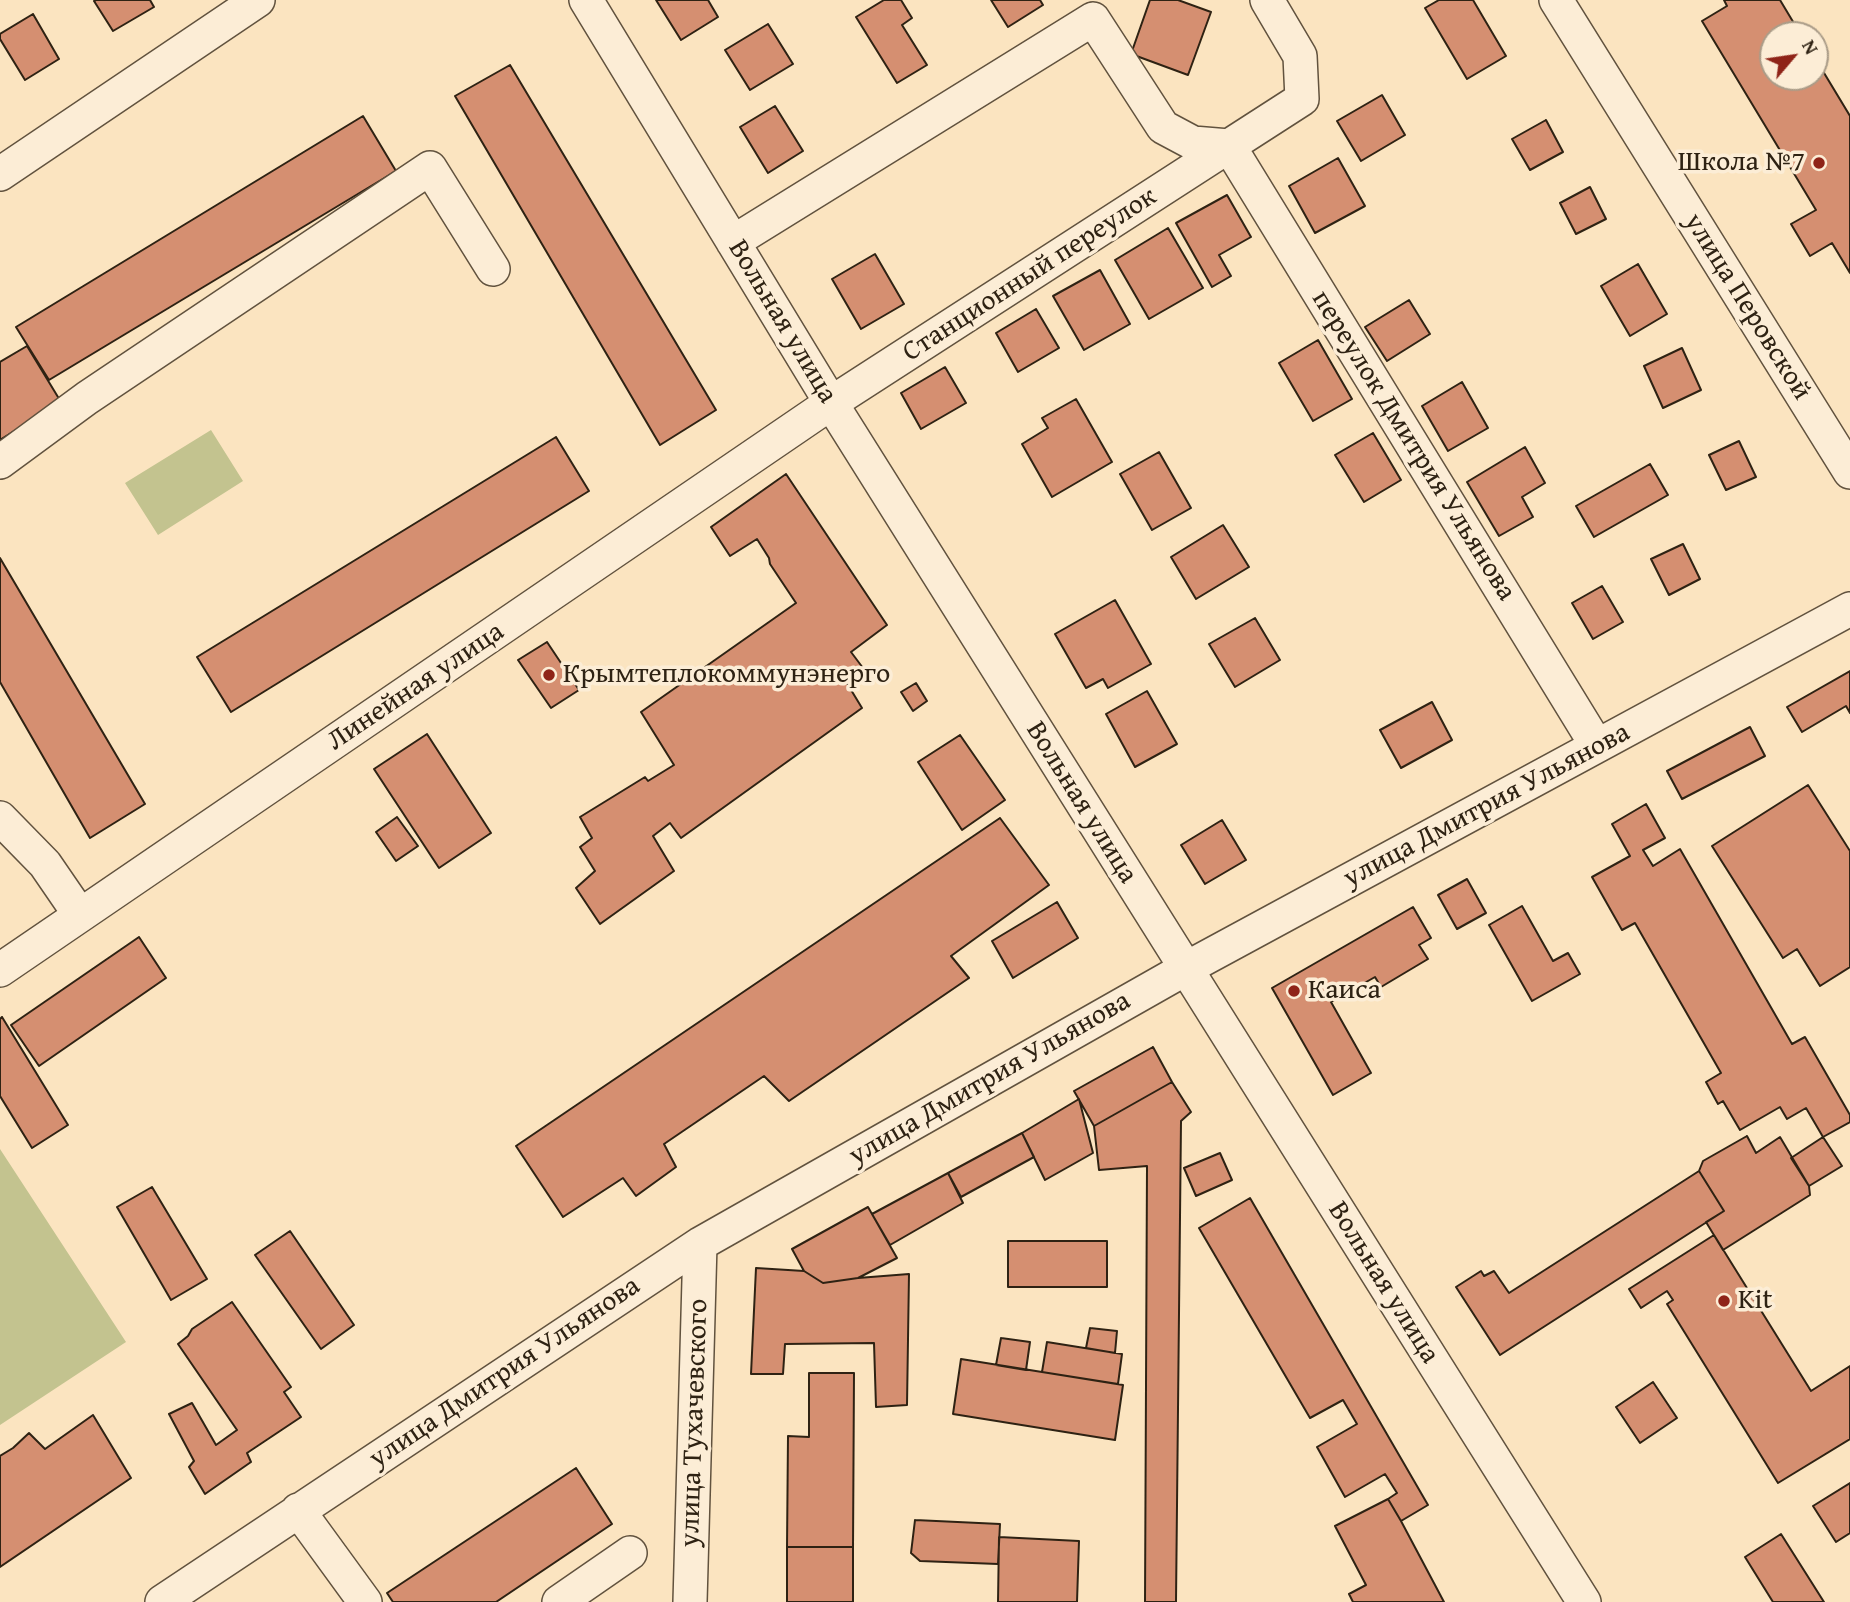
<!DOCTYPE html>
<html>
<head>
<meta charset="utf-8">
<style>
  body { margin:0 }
  #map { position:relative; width:1850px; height:1602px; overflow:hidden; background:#fbe4c0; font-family:"Gentium Book Plus",serif }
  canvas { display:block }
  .north { position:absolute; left:1759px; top:21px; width:70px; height:70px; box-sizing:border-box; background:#fcedd6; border:2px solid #aa9c88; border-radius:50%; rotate:61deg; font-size:19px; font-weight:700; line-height:28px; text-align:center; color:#2e2213 }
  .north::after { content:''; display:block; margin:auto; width:24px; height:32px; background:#8f2418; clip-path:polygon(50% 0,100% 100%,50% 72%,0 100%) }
</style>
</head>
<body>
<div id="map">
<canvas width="1850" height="1602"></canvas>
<div class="north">N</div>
</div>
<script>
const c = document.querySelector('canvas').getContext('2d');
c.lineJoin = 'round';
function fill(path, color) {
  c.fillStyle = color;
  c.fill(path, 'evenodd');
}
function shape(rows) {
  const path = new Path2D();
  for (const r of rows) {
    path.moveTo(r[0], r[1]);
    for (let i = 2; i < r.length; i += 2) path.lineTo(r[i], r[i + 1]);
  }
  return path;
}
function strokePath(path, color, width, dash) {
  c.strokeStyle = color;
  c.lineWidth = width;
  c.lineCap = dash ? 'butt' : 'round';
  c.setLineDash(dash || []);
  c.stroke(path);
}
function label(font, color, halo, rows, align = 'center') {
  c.font = font + ' "Gentium Book Plus",serif';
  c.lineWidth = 7;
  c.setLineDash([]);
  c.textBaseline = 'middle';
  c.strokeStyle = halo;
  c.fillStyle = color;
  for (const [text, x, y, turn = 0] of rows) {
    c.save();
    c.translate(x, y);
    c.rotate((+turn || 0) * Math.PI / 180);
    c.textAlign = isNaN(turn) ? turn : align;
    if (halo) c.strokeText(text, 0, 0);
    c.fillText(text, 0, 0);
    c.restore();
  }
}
fill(shape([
  [211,430,243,481,158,535,125,483],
  [0,1149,126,1342,0,1425]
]), '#c3c38f');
const building = shape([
  [96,0,150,0,154,7,113,31,94,1,96,0],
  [656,0,708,0,718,17,681,40,656,0],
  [884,0,901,0,912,18,902,25,927,65,897,83,856,17,884,0],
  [991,0,1040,0,1043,5,1008,27,991,0],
  [1150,0,1178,0,1211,12,1188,75,1131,54,1150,0],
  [1439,0,1473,0,1506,56,1467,79,1425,8,1439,0],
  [1724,0,1780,0,1801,35,1773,35,1773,77,1815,77,1815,58,1850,116,1850,273,1832,243,1810,256,1791,224,1816,210,1702,21,1727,6,1724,0],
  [33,14,59,59,25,80,0,39,0,34,33,14],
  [768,24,793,64,750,90,725,50,768,24],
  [510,65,716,410,660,445,455,96,510,65],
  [1382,95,1405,135,1361,161,1337,121,1382,95],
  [775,106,803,151,768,173,740,127,775,106],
  [363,116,396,171,49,380,16,327,363,116],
  [1546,120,1563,152,1530,170,1512,139,1546,120],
  [1338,158,1365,206,1315,233,1289,186,1338,158],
  [1590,187,1606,219,1576,234,1560,203,1590,187],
  [1227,195,1251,237,1219,255,1231,276,1212,287,1176,223,1227,195],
  [1168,228,1203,288,1149,319,1115,260,1168,228],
  [875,254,904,304,861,329,832,279,875,254],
  [1638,264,1667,314,1630,336,1601,286,1638,264],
  [1100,270,1130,324,1084,350,1053,296,1100,270],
  [1409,300,1430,334,1387,361,1365,327,1409,300],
  [1036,309,1059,348,1018,372,996,333,1036,309],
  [1318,340,1352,399,1313,421,1279,363,1318,340],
  [27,346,61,402,0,440,0,362,27,346],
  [1682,348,1701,390,1663,408,1644,366,1682,348],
  [945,367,966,403,921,429,901,393,945,367],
  [1462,382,1488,428,1448,451,1422,406,1462,382],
  [1076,399,1112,462,1052,497,1022,444,1048,428,1042,418,1076,399],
  [1373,433,1401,480,1364,502,1335,455,1373,433],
  [556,437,589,491,231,712,197,657,556,437],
  [1739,441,1756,477,1726,490,1709,455,1739,441],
  [1525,447,1545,483,1522,497,1533,517,1499,536,1467,482,1525,447],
  [1159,452,1191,508,1152,530,1120,474,1159,452],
  [1650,464,1668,495,1594,537,1576,506,1650,464],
  [786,474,887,625,851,652,863,668,845,680,862,708,681,838,670,823,653,836,674,871,600,924,576,888,595,871,580,847,592,838,580,817,645,777,648,781,674,765,641,712,796,603,770,564,769,558,757,539,730,556,711,527,786,474],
  [1223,525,1249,567,1196,599,1171,557,1223,525],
  [1683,544,1700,579,1669,595,1651,559,1683,544],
  [0,558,145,804,90,838,0,682,0,558],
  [1602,586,1623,622,1593,639,1572,603,1602,586],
  [1115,600,1151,664,1108,688,1103,679,1086,688,1055,634,1115,600],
  [1255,618,1280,660,1235,687,1209,644,1255,618],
  [547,642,579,690,551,708,518,660,547,642],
  [1850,671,1850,713,1846,706,1802,732,1787,707,1850,671],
  [916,683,927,701,913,711,901,692,916,683],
  [1147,691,1177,744,1135,767,1106,714,1147,691],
  [1432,702,1452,740,1401,768,1380,730,1432,702],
  [1750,727,1765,756,1682,799,1667,771,1750,727],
  [427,734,491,833,439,868,374,769,427,734],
  [960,735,1005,800,962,830,918,762,960,735],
  [1808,785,1850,851,1850,967,1820,986,1797,949,1783,958,1712,846,1808,785],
  [1646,804,1665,838,1643,850,1653,866,1680,849,1792,1044,1805,1037,1850,1115,1850,1122,1823,1137,1806,1108,1787,1119,1780,1107,1740,1130,1723,1101,1718,1104,1706,1082,1721,1073,1635,923,1622,930,1592,877,1630,856,1612,824,1646,804],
  [397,817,418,846,396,861,376,832,397,817],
  [1000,818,1049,885,951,956,969,978,789,1101,764,1076,664,1144,676,1167,636,1196,623,1178,563,1217,516,1146,1000,818],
  [1222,820,1246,860,1205,884,1181,845,1222,820],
  [1467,879,1486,913,1457,929,1438,895,1467,879],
  [1057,902,1078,938,1013,978,992,941,1057,902],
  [1522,906,1553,961,1568,953,1580,974,1532,1001,1489,925,1522,906],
  [1413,907,1431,938,1419,945,1428,959,1381,987,1375,977,1331,1002,1371,1073,1333,1095,1272,988,1413,907],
  [139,937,166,978,39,1066,11,1025,139,937],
  [2,1017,68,1125,32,1148,0,1096,0,1019,2,1017],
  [1153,1047,1172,1082,1094,1126,1074,1091,1153,1047],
  [1172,1082,1191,1112,1181,1121,1176,1602,1145,1602,1147,1166,1099,1170,1094,1126,1172,1082],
  [1079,1099,1093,1153,1045,1180,1022,1133,1079,1099],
  [1022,1133,1034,1157,961,1197,948,1173,1022,1133],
  [1747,1136,1756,1153,1780,1137,1809,1186,1810,1195,1723,1250,1706,1222,1724,1211,1699,1171,1703,1161,1747,1136],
  [1823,1137,1842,1166,1809,1186,1791,1158,1823,1137],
  [1220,1153,1232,1180,1196,1196,1184,1168,1220,1153],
  [1699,1171,1724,1211,1500,1355,1456,1287,1481,1271,1484,1276,1494,1271,1509,1293,1699,1171],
  [948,1173,963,1203,890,1245,872,1214,948,1173],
  [152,1187,207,1279,171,1300,117,1207,152,1187],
  [1250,1198,1428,1505,1401,1521,1388,1499,1397,1493,1385,1474,1345,1497,1317,1447,1357,1424,1343,1400,1310,1418,1199,1228,1250,1198],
  [868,1207,897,1258,858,1278,823,1283,804,1271,792,1249,868,1207],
  [290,1231,354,1325,321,1349,255,1255,290,1231],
  [1714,1235,1811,1391,1850,1366,1850,1439,1778,1483,1667,1304,1673,1300,1667,1291,1641,1308,1629,1289,1714,1235],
  [1008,1241,1107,1241,1107,1287,1008,1287,1008,1241],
  [756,1268,804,1271,823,1283,858,1278,909,1274,907,1405,876,1407,874,1343,785,1344,783,1374,751,1374,756,1268],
  [232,1302,291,1387,284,1392,301,1417,247,1453,251,1462,205,1494,189,1467,194,1461,169,1414,192,1403,216,1445,237,1430,178,1344,188,1336,192,1329,232,1302],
  [1090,1328,1117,1331,1115,1353,1086,1348,1090,1328],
  [1001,1338,1030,1342,1026,1370,996,1365,1001,1338],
  [1047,1342,1122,1354,1118,1384,1042,1372,1047,1342],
  [961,1359,1123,1385,1115,1440,953,1414,961,1359],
  [809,1373,854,1373,853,1547,787,1547,788,1436,809,1437,809,1373],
  [1653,1382,1677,1418,1640,1443,1616,1407,1653,1382],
  [93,1415,131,1478,0,1567,0,1456,13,1448,29,1433,45,1449,93,1415],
  [576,1468,612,1524,496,1602,393,1602,387,1593,576,1468],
  [1850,1483,1850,1533,1836,1542,1813,1506,1850,1483],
  [1388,1499,1401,1521,1444,1602,1353,1602,1349,1594,1366,1585,1335,1526,1388,1499],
  [915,1520,1000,1524,998,1564,920,1561,911,1553,915,1520],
  [1781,1534,1824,1602,1773,1602,1745,1557,1781,1534],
  [999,1537,1079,1541,1077,1602,998,1602,999,1537],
  [787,1547,853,1547,853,1602,787,1602,787,1547]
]);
fill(building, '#d58f71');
strokePath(building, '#2e2213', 2);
const minor = shape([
  [586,0,831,403,1584,1602],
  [1556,0,1850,472],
  [0,174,258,0],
  [733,242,1093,19,1163,127,1193,143,1229,146,1302,99,1300,56,1267,0],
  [0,462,87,398,430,168,493,269],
  [0,818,45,864,80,915],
  [0,970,831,403,1229,146,1597,746],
  [298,1510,365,1602],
  [162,1602,700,1244,1185,969,1850,609],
  [559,1602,630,1553],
  [690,1602,700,1244]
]);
strokePath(minor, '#61523e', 36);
strokePath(minor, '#fcedd6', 33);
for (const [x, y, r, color] of [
  [1819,163,7,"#8f2418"],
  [549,675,7,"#8f2418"],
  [1294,991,7,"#8f2418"],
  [1724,1301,7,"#8f2418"]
]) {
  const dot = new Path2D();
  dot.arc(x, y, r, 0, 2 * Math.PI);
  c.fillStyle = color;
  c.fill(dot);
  strokePath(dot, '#fcedd6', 2.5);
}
label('28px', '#2e2213', '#fcedd6', [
  ["Школа №7",1805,163,"right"],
  ["Крымтеплокоммунэнерго",563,675],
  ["Каиса",1308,991],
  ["Kit",1738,1301]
], 'left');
label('28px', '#2e2213', '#fcedd6', [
  ["Станционный переулок",1030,275,-33],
  ["улица Перовской",1747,307,58],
  ["Вольная улица",782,322,59],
  ["переулок Дмитрия Ульянова",1413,446,58],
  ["Линейная улица",416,687,-34],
  ["Вольная улица",1081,803,58],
  ["улица Дмитрия Ульянова",1487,806,-28],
  ["улица Дмитрия Ульянова",990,1079,-30],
  ["Вольная улица",1383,1283,58],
  ["улица Дмитрия Ульянова",505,1373,-34],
  ["улица Тухачевского",695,1423,-88]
]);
</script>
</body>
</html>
